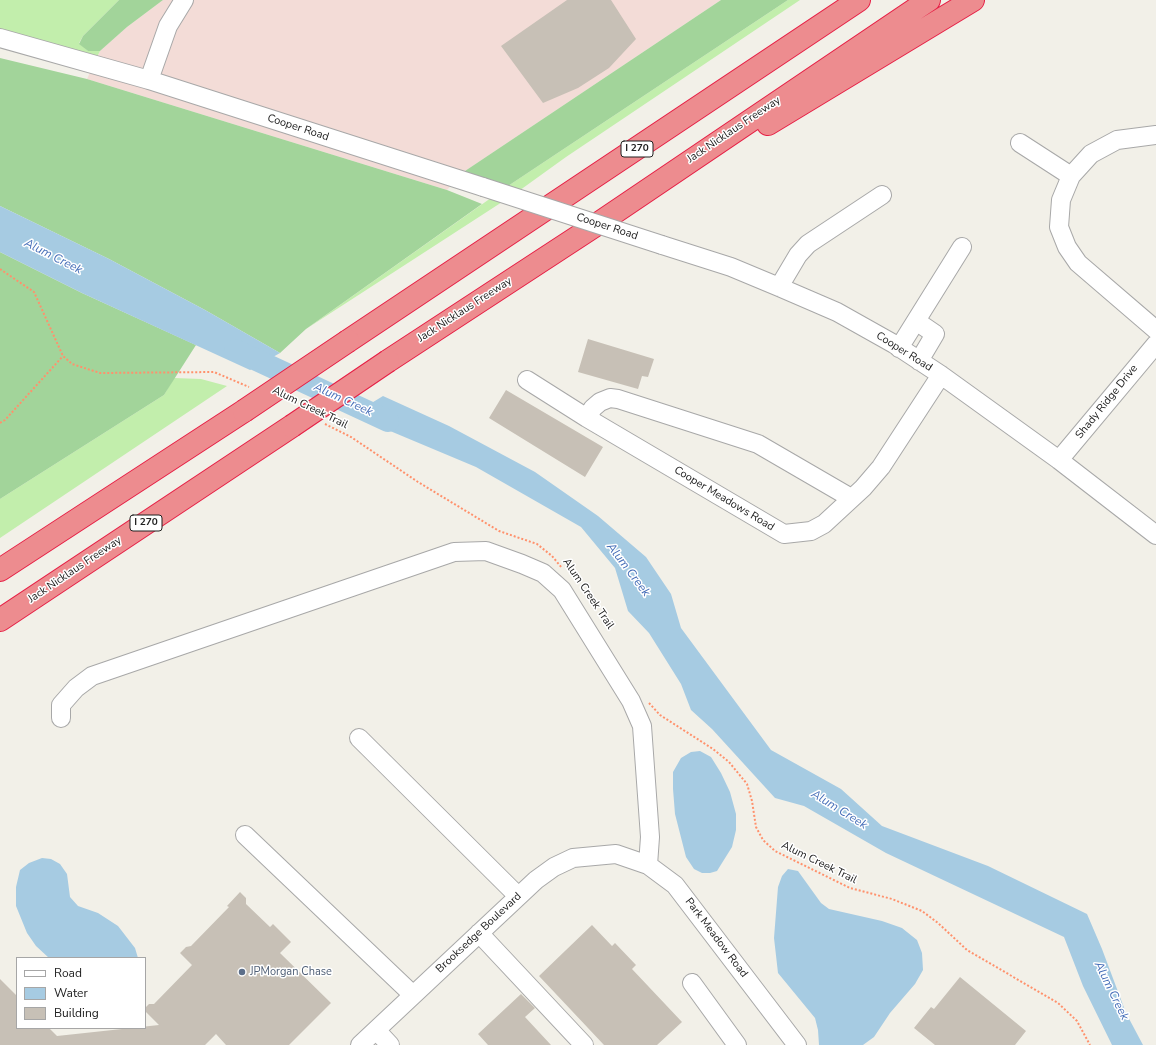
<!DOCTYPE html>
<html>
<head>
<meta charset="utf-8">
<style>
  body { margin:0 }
  #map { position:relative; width:1156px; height:1045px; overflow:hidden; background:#f2f0e8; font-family:"Nunito Sans",sans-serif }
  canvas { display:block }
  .legend { position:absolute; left:16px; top:957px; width:130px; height:72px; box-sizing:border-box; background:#fff; border:1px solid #a6a6a6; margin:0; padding:5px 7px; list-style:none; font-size:12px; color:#212121 }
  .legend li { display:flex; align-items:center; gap:8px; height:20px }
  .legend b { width:20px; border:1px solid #a6a6a6 }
</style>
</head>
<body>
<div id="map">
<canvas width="1156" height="1045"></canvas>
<ul class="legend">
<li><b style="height:5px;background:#fff"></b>Road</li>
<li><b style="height:11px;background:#a6cbe2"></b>Water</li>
<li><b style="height:11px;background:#c7c0b6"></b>Building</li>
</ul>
</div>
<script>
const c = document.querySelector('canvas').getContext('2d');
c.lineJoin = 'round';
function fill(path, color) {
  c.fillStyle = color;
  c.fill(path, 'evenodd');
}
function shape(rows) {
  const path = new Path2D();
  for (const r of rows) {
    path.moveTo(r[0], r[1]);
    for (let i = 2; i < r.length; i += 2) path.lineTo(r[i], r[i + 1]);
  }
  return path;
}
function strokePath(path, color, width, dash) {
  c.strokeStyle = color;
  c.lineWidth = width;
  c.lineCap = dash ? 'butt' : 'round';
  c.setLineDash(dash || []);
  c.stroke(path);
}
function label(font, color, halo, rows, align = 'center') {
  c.font = font + ' "Nunito Sans",sans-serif';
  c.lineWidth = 3;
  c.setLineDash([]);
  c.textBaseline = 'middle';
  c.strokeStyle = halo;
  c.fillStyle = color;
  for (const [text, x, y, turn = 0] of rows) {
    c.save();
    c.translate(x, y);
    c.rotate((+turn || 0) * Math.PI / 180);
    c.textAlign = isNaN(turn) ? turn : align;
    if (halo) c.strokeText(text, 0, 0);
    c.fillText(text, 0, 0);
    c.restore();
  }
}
fill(shape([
  [163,0,721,0,462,173,447,190,87,79,100,51,127,27]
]), '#f3dcd7');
fill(shape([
  [0,0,119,0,83,36,79,43,88,51,100,51,97,57,0,31],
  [788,0,800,0,566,157,516,193,306,329,505,188],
  [174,378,201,379,227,386,0,538,0,499,164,395]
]), '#c2eeac');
fill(shape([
  [119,0,163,0,127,27,100,51,88,51,79,44,83,36],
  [721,0,788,0,505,188,462,173],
  [0,58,87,79,447,190,482,204,306,329,280,353,205,310,109,259,0,206],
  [0,252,82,293,196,345,164,395,0,499]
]), '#a2d49a');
fill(shape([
  [0,206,109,259,205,310,280,353,250,370,82,293,0,252],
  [383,396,449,426,535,472,598,516,646,557,671,594,681,628,771,750,841,789,882,826,988,866,1087,914,1102,949,1126,1013,1143,1045,1112,1045,1083,986,1064,937,886,853,804,806,775,798,712,729,691,710,681,684,649,633,628,611,615,568,581,527,476,467,352,415],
  [700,751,711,757,721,773,730,792,736,814,736,830,732,847,717,871,710,873,702,873,694,869,686,857,675,814,673,789,673,772,681,758,691,752],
  [42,858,51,859,60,864,67,874,70,897,78,906,98,913,118,926,135,948,138,958,49,958,36,946,27,933,16,906,16,887,20,870,29,863],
  [788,869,798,871,821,903,829,909,882,921,902,928,917,940,922,953,923,970,915,984,890,1013,874,1037,863,1045,819,1045,818,1030,815,1018,778,973,774,938,778,887,782,876]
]), '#a6cbe2');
strokePath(shape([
  [235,350,388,421]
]), '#a6cbe2', 22);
fill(shape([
  [567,0,611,0,636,39,609,68,578,88,543,103,501,46],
  [588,339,654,359,648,377,642,376,638,389,578,372],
  [506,390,603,447,585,477,489,418],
  [240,892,246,898,246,904,270,927,273,924,291,942,280,953,331,1003,289,1045,226,1045,216,1034,205,1045,0,1045,0,979,17,996,17,1028,49,1028,57,1036,159,1025,145,1011,145,1008,149,1004,154,1004,192,965,180,953,186,947,191,946,229,907,227,906],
  [592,925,612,946,615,943,636,965,632,969,682,1022,657,1045,604,1045,539,976],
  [960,977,1026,1031,1015,1045,935,1045,914,1028,931,1007,934,1009],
  [521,994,535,1008,525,1017,551,1045,488,1045,478,1034]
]), '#c7c0b6');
const minor = shape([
  [0,38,149,80,483,187],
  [149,80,168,26,184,0],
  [1156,135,1117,140,1091,154,1071,176,1061,200,1059,227,1067,247,1078,263,1156,330],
  [1020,143,1071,176],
  [662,245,731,267,779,287,837,312,894,344,941,375,1059,460,1156,535],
  [779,287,798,255,808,244,882,195],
  [916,321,935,334,919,361],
  [899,348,962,247],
  [527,380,587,418,784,534,811,531,824,524,863,488,881,467,941,375],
  [587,418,593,408,600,402,610,398,618,399,758,444,851,498],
  [1059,460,1156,344],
  [61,718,61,705,76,688,92,676,454,552,486,551,522,564,543,573,562,590,631,701,642,726,650,837,648,865],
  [359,738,518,896],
  [245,835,413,995],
  [479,933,584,1045],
  [692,983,737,1045],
  [376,1030,390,1045],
  [360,1045,536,880,554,867,573,858,616,854,648,865,675,885,797,1045]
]);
const highway = shape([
  [768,124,973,0],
  [348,341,859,0],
  [388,361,599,223,929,0],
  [0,570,244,411],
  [0,620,292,426]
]);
strokePath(minor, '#a8a8a8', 20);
strokePath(highway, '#e61f45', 24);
strokePath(shape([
  [0,269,34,292,63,356,72,364,100,373,214,372,249,387],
  [0,423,5,420,63,356],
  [325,424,351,437,418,482,499,531,537,544,552,556,562,568],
  [649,703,660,715,713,749,729,762,747,784,752,801,756,827,763,840,775,851,850,888,892,899,922,911,938,923,967,950,1058,1003,1077,1021,1090,1045]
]), '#ff916c', 2, [2, 2]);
strokePath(minor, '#fff', 18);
strokePath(highway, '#ed8c8f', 22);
const minorBridge = shape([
  [483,187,662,245]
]);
const highwayBridge = shape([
  [244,411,348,341],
  [292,426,388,361]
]);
strokePath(minorBridge, '#a8a8a8', 20, []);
strokePath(highwayBridge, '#e61f45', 24, []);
strokePath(minorBridge, '#fff', 18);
strokePath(highwayBridge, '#ed8c8f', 22);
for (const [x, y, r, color] of [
  [242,972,4,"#5c6f8a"]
]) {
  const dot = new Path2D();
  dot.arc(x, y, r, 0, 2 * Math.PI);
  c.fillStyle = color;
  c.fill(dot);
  strokePath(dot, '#fff', 1.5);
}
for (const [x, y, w] of [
  [637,149,32],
  [146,523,32]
]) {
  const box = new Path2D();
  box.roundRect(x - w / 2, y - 8, w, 16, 3);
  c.fillStyle = '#fff';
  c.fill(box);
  strokePath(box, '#212121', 1);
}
label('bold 10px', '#212121', null, [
  ["I 270",637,149],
  ["I 270",146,523]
]);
label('11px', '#212121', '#fff', [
  ["Cooper Road",298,128,18],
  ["Jack Nicklaus Freeway",734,130,-34],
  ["Cooper Road",607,227,18],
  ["Jack Nicklaus Freeway",465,310,-33],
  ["Cooper Road",904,352,32],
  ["Shady Ridge Drive",1107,402,-51],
  ["Alum Creek Trail",310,408,26],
  ["Cooper Meadows Road",724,499,31],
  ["Jack Nicklaus Freeway",75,570,-34],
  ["Alum Creek Trail",588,594,56],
  ["Alum Creek Trail",819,863,26],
  ["Brooksedge Boulevard",479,933,-43],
  ["Park Meadow Road",716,938,53]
]);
label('11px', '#4e5e75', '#fff', [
  ["JPMorgan Chase",250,972]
], 'left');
label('italic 12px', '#466eb8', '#fff', [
  ["Alum Creek",53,257,27],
  ["Alum Creek",343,400,25],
  ["Alum Creek",628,570,53],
  ["Alum Creek",839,810,32],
  ["Alum Creek",1111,991,64]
]);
</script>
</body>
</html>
